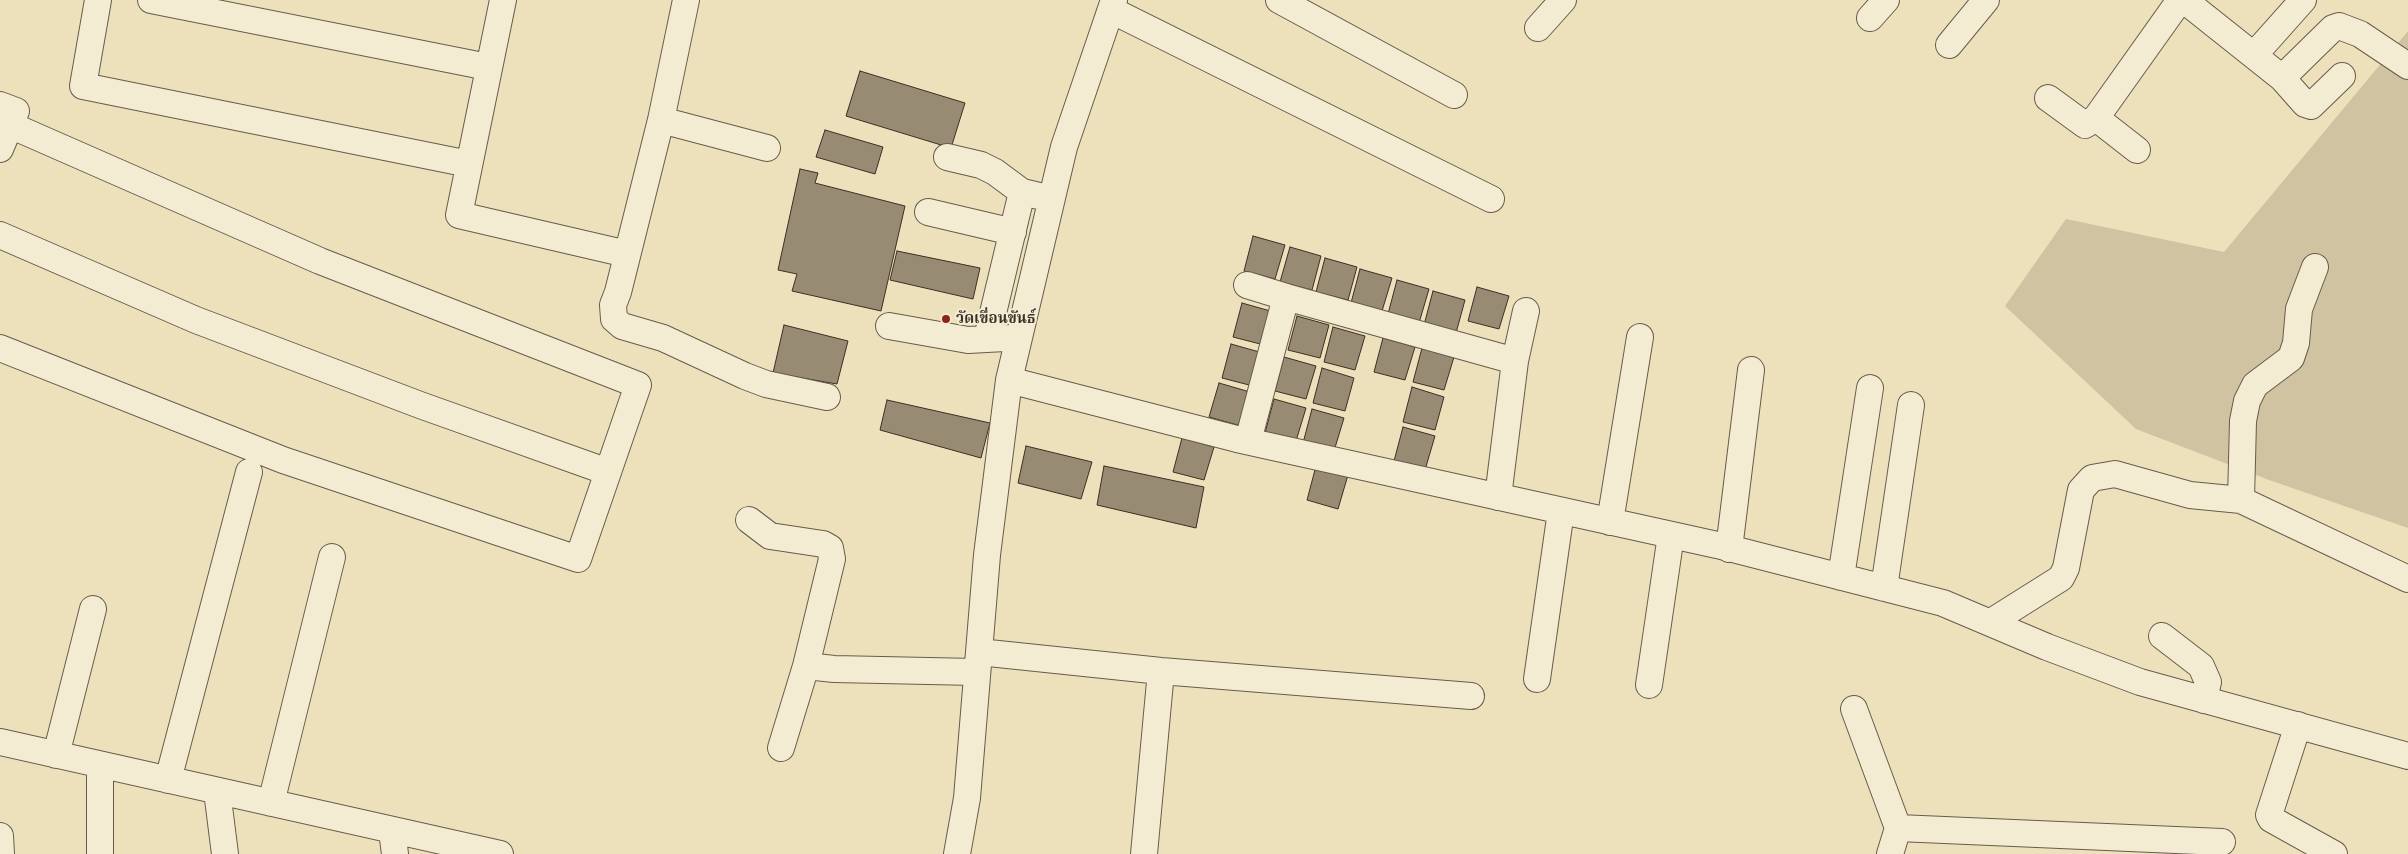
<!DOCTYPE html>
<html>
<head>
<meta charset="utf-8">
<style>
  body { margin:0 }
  canvas { display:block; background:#ede1bc }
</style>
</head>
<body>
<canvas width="2408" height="854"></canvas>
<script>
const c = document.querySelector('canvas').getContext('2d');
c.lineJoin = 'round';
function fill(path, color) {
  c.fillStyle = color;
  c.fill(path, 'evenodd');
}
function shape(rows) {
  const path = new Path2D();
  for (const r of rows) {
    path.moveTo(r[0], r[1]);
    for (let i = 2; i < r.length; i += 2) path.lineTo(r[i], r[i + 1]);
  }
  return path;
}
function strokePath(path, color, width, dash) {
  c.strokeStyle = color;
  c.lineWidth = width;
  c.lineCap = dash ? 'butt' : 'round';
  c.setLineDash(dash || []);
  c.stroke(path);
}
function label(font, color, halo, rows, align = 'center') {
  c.font = font + ' "IM FELL Great Primer","Noto Serif Thai",serif';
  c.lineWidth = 4;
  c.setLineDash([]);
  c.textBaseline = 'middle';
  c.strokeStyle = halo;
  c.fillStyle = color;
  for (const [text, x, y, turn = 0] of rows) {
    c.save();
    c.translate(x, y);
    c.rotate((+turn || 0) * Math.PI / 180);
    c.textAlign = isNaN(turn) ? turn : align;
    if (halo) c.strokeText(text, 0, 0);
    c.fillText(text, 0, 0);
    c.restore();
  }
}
fill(shape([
  [2408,31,2408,528,2269,480,2136,429,2005,306,2066,219,2224,252]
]), '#cfc3a2');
const building = shape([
  [860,71,965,103,951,148,846,116,860,71],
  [825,130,883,147,875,174,816,157,825,130],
  [800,169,818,173,815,183,905,206,881,311,792,291,797,274,778,270,800,169],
  [1253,236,1285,245,1275,279,1244,271,1253,236],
  [1290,247,1321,256,1312,290,1280,282,1290,247],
  [897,251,980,268,973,299,890,280,897,251],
  [1325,258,1357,267,1348,300,1316,292,1325,258],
  [1360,269,1392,278,1382,311,1351,303,1360,269],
  [1397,280,1429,289,1419,323,1388,314,1397,280],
  [1477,287,1509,296,1499,329,1468,321,1477,287],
  [1433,291,1465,300,1456,333,1424,325,1433,291],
  [1242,303,1274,312,1264,345,1233,337,1242,303],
  [1297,316,1329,325,1320,358,1288,350,1297,316],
  [784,325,848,341,837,384,773,373,784,325],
  [1333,327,1365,336,1355,370,1324,362,1333,327],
  [1383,338,1415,347,1405,380,1374,372,1383,338],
  [1231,344,1263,353,1253,386,1222,378,1231,344],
  [1422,348,1454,357,1444,390,1413,382,1422,348],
  [1284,357,1316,366,1306,399,1275,391,1284,357],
  [1322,368,1354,378,1345,411,1313,403,1322,368],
  [1219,383,1250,392,1241,426,1209,417,1219,383],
  [1412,387,1444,397,1435,430,1403,422,1412,387],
  [1274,399,1306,408,1296,441,1265,433,1274,399],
  [887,400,990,423,981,458,880,430,887,400],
  [1312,409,1344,418,1334,451,1303,443,1312,409],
  [1403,427,1435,436,1425,470,1394,461,1403,427],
  [1182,438,1214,447,1204,480,1173,472,1182,438],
  [1026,446,1092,462,1081,499,1018,483,1026,446],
  [1104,466,1204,487,1196,528,1097,505,1104,466],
  [1316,466,1348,475,1338,509,1307,500,1316,466]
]);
fill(building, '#988b74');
strokePath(building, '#3c2e26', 1);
const minor = shape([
  [98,0,83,86,469,164],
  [151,0,488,67],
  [503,0,459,215,627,254],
  [686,0,661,120,618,292,613,305,614,319,622,326,663,338,745,376,766,384,827,397],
  [1279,0,1454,95],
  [2184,0,2282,78,2333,28,2339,26,2360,34,2408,66],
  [1111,10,1491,199],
  [1870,18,1886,0],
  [1538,28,1563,0],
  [1949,45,1986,0],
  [2254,55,2303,0],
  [2282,78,2305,104,2311,106,2342,76],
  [2048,98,2085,125,2096,118,2137,150],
  [0,105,16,111,0,149],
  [2096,118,2180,0],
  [661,120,767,148],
  [947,157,981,165,995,172,1022,192,1039,196],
  [928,212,1013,232],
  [0,235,196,320,420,405,608,472],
  [1247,285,1286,297],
  [889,326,968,340,1005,338],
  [987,338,1022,192],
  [0,348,283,460,578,559,638,385,320,261,10,125],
  [1515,361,1526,311],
  [1009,380,1237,439,1717,545,1943,603,2047,647,2140,682,2408,756],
  [1248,441,1286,297,1515,361,1498,497],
  [2241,500,2243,421,2247,401,2255,385,2291,358,2296,343,2299,309,2315,267],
  [749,520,770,536,823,544,830,548,832,559,806,666,834,669,976,672],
  [1610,522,1640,337],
  [1729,549,1751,370],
  [1841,577,1870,388],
  [1884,588,1911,405],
  [1991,622,2061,578,2066,568,2081,490,2092,478,2115,474,2190,495,2241,500,2408,579],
  [2162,636,2201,666,2208,682,2204,700],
  [979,652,1161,671,1471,696],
  [1537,679,1561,511],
  [1649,685,1671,535],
  [1854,709,1898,828],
  [2298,725,2269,815,2271,819,2334,854],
  [0,742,500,854],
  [781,748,806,666],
  [56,755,93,609],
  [100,765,100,854],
  [168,780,249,472],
  [217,791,225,854],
  [271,803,332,557],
  [392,831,395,854],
  [0,836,1,854],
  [957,854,967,798,987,555,1009,380,1064,147,1114,0],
  [1144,854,1161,671],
  [1890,854,1898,828,2222,842]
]);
strokePath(minor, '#685b4c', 28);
strokePath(minor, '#f3ecd3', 26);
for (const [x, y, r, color] of [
  [946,319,5,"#8f2418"]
]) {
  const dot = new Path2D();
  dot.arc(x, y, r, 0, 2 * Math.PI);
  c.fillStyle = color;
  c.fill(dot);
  strokePath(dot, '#f3ecd3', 2);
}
label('bold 15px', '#3c2e26', '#f3ecd3', [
  ["วัดเขื่อนขันธ์",956,319]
], 'left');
</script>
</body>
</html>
